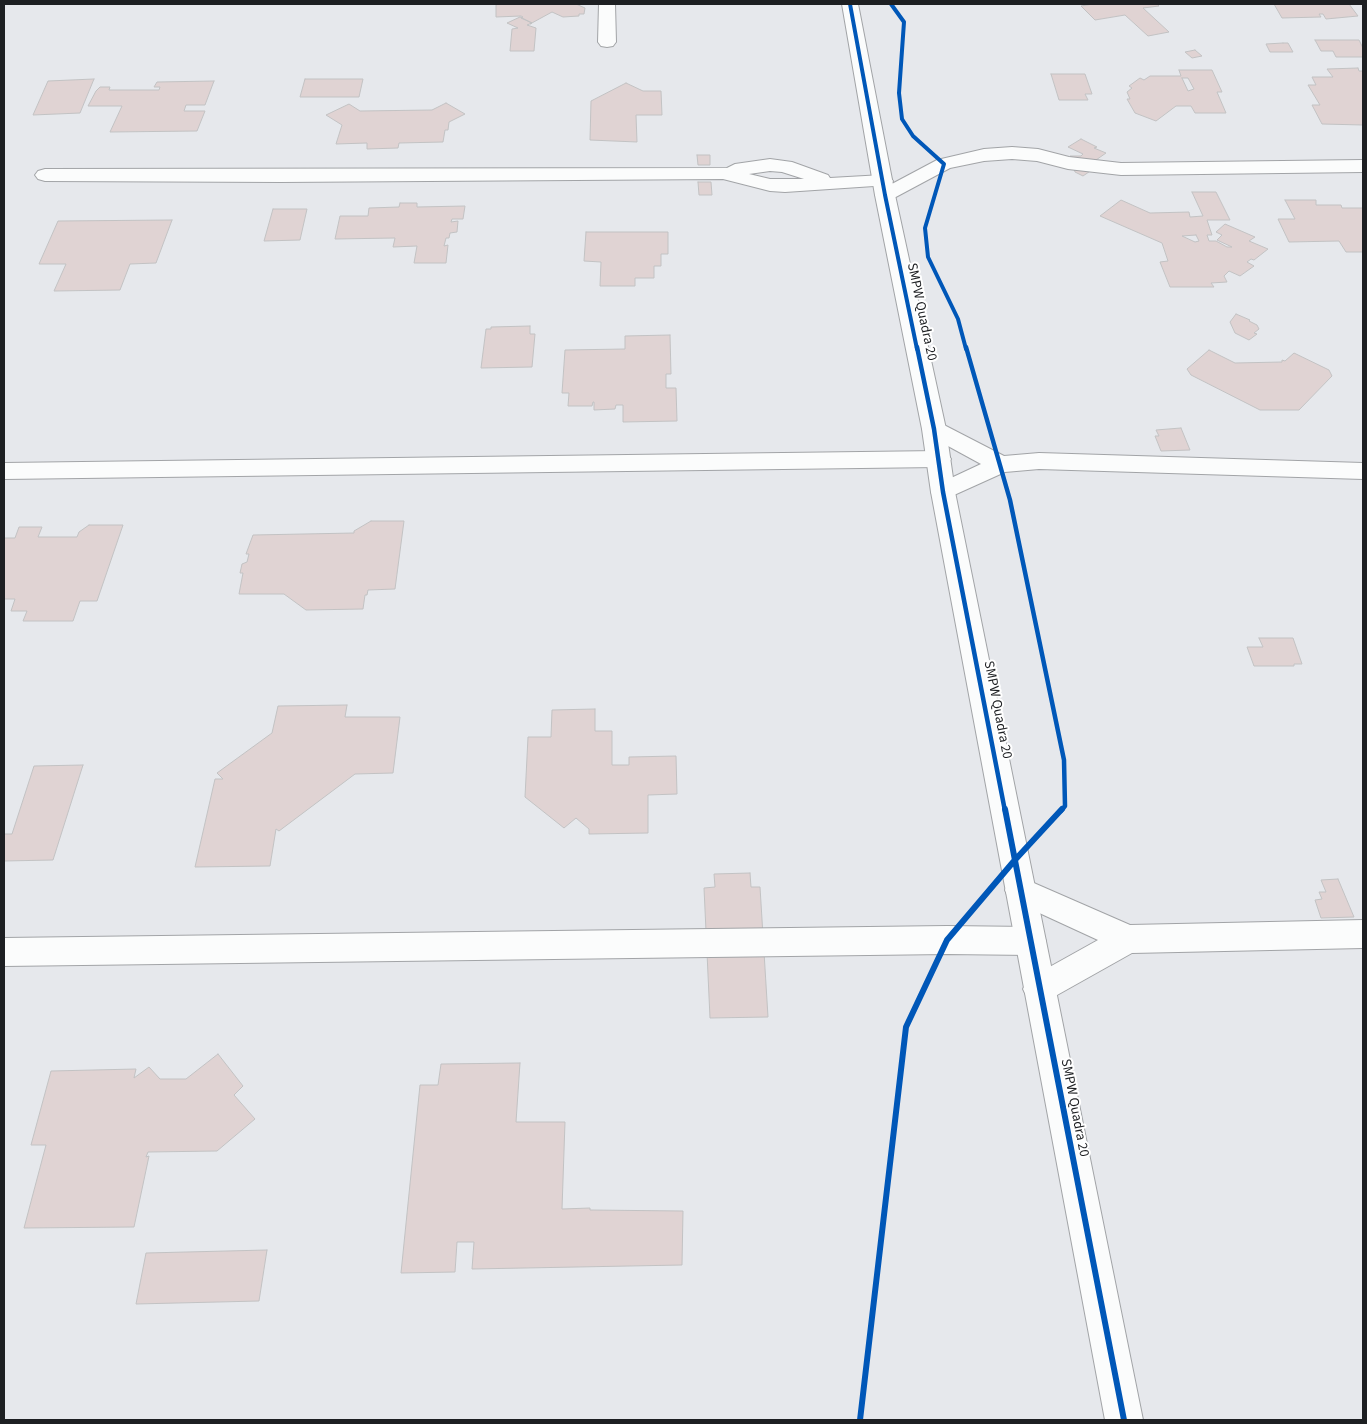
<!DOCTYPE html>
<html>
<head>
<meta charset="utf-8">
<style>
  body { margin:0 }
  #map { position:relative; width:1367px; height:1424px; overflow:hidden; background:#e6e8ec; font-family:"Source Sans 3",sans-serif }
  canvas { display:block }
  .frame { position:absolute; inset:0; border:5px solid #1d1f22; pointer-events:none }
</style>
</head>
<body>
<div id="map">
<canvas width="1367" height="1424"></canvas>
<div class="frame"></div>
</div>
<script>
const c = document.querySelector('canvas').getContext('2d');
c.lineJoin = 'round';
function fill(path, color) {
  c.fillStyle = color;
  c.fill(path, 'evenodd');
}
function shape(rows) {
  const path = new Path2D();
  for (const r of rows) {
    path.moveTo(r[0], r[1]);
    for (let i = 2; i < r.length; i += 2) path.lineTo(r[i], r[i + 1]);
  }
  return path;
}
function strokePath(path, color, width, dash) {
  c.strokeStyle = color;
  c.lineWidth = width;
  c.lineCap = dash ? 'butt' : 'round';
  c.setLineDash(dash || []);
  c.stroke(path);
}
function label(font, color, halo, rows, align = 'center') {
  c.font = font + ' "Source Sans 3",sans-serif';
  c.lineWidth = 4;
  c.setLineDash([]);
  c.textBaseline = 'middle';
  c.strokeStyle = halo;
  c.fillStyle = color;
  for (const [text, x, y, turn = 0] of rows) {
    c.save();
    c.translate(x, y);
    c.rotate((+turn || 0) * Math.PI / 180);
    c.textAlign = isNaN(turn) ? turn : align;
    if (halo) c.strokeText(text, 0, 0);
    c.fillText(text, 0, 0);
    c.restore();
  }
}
const building = shape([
  [499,4,576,4,585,8,584,14,579,14,579,16,563,17,552,12,530,24,532,23,521,18,523,17,521,16,496,17,496,5,499,4],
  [1093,4,1157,4,1159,6,1143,8,1169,32,1148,36,1125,15,1095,20,1081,6,1093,4],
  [1274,4,1354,4,1349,4,1358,16,1326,19,1323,14,1319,14,1321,17,1282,18,1274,4],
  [520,17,532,23,527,25,536,28,534,51,510,51,512,29,518,28,507,23,520,17],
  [1315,40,1359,40,1363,48,1363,57,1336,57,1333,51,1321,51,1315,40],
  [1283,43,1288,43,1293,52,1270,52,1266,44,1283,43],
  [1195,50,1202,56,1192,58,1185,52,1195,50],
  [1358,68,1359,71,1363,71,1363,125,1322,124,1312,105,1320,105,1308,85,1316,85,1312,77,1333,77,1327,69,1358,68],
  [1179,70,1212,70,1222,92,1217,92,1226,113,1195,113,1191,106,1176,106,1156,121,1135,113,1127,99,1130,99,1127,92,1132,88,1129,86,1140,78,1144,80,1150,76,1181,76,1179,70],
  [1182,78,1188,78,1194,89,1188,91,1182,78],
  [1051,74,1085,74,1092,94,1085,94,1088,100,1059,100,1051,74],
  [94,79,80,113,33,115,48,81,94,79],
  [305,79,363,79,359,97,300,97,305,79],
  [214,81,205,105,186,105,184,111,205,111,197,131,110,132,122,106,88,106,96,91,100,87,110,87,109,90,159,90,160,87,154,87,157,82,214,81],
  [626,83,643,91,661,91,662,115,636,115,637,142,590,140,591,101,626,83],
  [446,103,465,114,449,122,448,130,445,130,443,142,399,143,398,148,367,149,367,143,336,144,342,125,326,115,349,104,360,111,432,110,446,103],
  [1081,139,1097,147,1094,148,1106,153,1096,160,1102,163,1083,176,1075,172,1070,156,1081,156,1083,154,1068,147,1081,139],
  [697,155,710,155,710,165,698,165,697,155],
  [698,182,711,182,712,195,699,195,698,182],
  [1192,192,1216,192,1230,220,1207,220,1212,235,1207,235,1209,241,1216,241,1227,247,1232,247,1217,240,1222,235,1216,232,1225,224,1255,237,1249,241,1268,249,1254,260,1251,259,1247,262,1254,266,1240,276,1229,271,1224,276,1227,282,1211,283,1214,287,1170,287,1160,262,1168,261,1162,243,1100,216,1121,200,1150,213,1189,212,1190,217,1203,216,1192,192],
  [1196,235,1199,241,1195,242,1182,236,1196,235],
  [1285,200,1316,200,1316,205,1341,205,1342,208,1363,208,1363,252,1346,252,1339,241,1289,242,1278,219,1295,219,1285,200],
  [400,203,417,203,417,207,465,206,463,219,452,219,451,222,458,221,457,232,450,233,449,238,446,238,444,246,448,245,446,263,414,263,417,246,393,247,395,238,335,239,340,216,368,216,369,208,399,207,400,203],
  [273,209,307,209,300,240,264,241,273,209],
  [172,220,156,263,130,264,120,290,54,291,66,264,39,264,58,221,172,220],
  [586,232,668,232,668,254,661,254,661,266,654,266,654,278,635,278,635,286,600,286,601,262,584,261,586,232],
  [1236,314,1250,320,1249,321,1257,325,1259,329,1254,333,1257,334,1249,340,1235,333,1230,322,1236,314],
  [530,326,530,334,535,334,532,367,481,368,486,329,491,329,491,327,530,326],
  [670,335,671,374,666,374,666,388,676,388,677,421,623,422,623,405,616,405,615,409,594,410,594,402,593,402,592,406,568,406,569,393,562,393,565,350,625,349,625,336,670,335],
  [1209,350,1235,363,1282,362,1282,360,1285,361,1294,353,1329,370,1332,376,1299,410,1260,410,1191,375,1187,369,1209,350],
  [1181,428,1190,450,1161,451,1155,436,1159,436,1156,430,1181,428],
  [371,521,404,521,395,589,368,590,367,595,365,595,363,609,306,610,284,594,239,594,243,573,240,573,242,564,247,562,249,554,246,554,253,535,354,533,354,531,371,521],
  [89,525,123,525,97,601,80,601,73,621,23,621,27,611,11,611,15,599,4,599,4,538,15,538,19,527,42,527,38,537,77,537,79,532,89,525],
  [1259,638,1293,638,1302,664,1294,664,1294,666,1254,666,1247,647,1263,647,1259,638],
  [347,705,345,717,400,717,393,773,355,774,279,831,276,829,270,866,195,867,215,779,223,779,217,773,272,733,278,706,347,705],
  [595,709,595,731,612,731,612,765,629,765,629,757,676,756,677,794,648,795,648,833,589,834,589,829,576,818,564,828,525,797,528,737,551,737,552,710,595,709],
  [83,765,53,860,4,861,4,834,12,834,34,766,83,765],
  [750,873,751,887,760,887,768,1017,710,1018,704,888,715,887,714,874,750,873],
  [1338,879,1354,917,1321,918,1315,900,1322,899,1319,892,1326,892,1321,880,1338,879],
  [218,1054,243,1086,234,1095,255,1119,217,1151,148,1152,146,1157,149,1156,134,1227,24,1228,46,1145,31,1145,51,1071,136,1069,134,1078,149,1067,160,1079,186,1079,218,1054],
  [520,1063,516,1122,565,1122,562,1209,590,1208,590,1210,683,1211,682,1265,472,1269,474,1242,457,1242,455,1272,401,1273,420,1085,438,1085,441,1064,520,1063],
  [267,1250,259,1301,136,1304,146,1253,267,1250]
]);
fill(building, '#e0d3d3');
strokePath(building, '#c2c2c3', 1);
const minor = shape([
  [599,4,615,4,616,42,613,46,607,47,601,46,598,42,599,4],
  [1012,147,1038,149,1069,157,1121,163,1363,160,1363,172,1121,175,1068,169,1037,161,1012,159,984,161,950,168,892,199,885,201,878,199,875,195,878,191,889,185,785,192,770,191,723,179,281,182,45,181,38,179,35,175,38,171,45,169,727,168,735,164,770,159,792,162,828,175,830,178,883,175,890,177,893,181,890,185,937,160,984,149,1012,147],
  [770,171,782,172,804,179,770,179,749,174,770,171],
  [934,421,942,424,1004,456,1039,453,1363,463,1363,479,1039,469,1005,472,943,500,934,498,931,492,934,486,981,464,926,434,922,429,926,424,934,421],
  [939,451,947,453,951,459,947,465,939,467,4,479,4,463,939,451],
  [1020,877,1130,925,1363,920,1363,948,1132,953,1050,999,1039,1004,1028,999,1023,989,1028,979,1098,940,1009,899,1005,890,1009,881,1020,877],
  [947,926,1030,927,1041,931,1046,941,1041,951,1030,955,947,954,4,966,4,938,947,926]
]);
const tertiary = shape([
  [842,4,858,4,895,195,946,429,955,492,1143,1420,1105,1420,931,492,922,429,875,195,842,4]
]);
strokePath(minor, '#a2a4a7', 2);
strokePath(tertiary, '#a2a4a7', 2);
fill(minor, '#fbfcfc');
fill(tertiary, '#fbfcfc');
strokePath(shape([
  [850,4,885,195,917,349],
  [891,4,904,22,899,93,902,119,913,136,944,164,925,228,928,257,958,319,966,349]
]), '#0057b8', 4);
strokePath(shape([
  [917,347,934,429,943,492,1005,811],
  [966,347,1010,500,1064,760,1065,806,1061,811]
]), '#0057b8', 4.5);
strokePath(shape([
  [1005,809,1124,1420],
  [860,1420,906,1027,947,940,1014,861,1062,809]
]), '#0057b8', 6);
label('14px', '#1d1f22', '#fff', [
  ["SMPW Quadra 20",921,312,78],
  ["SMPW Quadra 20",997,710,79],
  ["SMPW Quadra 20",1074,1108,79]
]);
</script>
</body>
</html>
